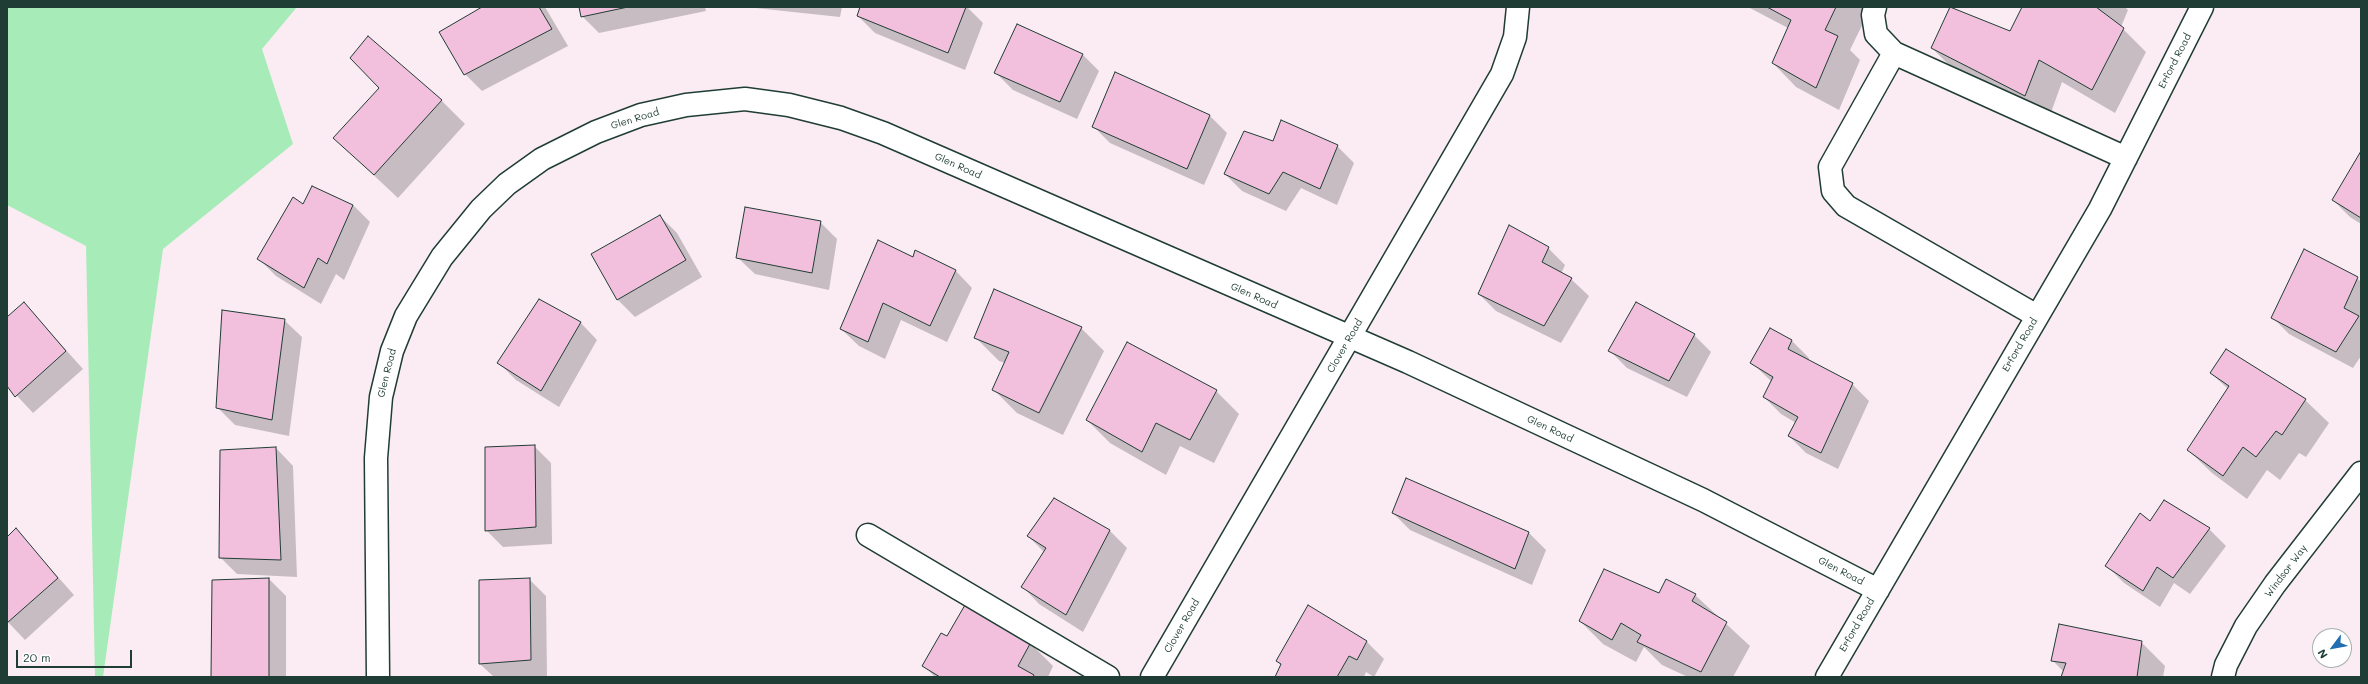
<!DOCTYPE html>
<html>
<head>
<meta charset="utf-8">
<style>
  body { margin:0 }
  #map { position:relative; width:2368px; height:684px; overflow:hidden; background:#fbecf4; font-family:Mali,sans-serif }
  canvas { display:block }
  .frame { position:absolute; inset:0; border:8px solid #1f3d34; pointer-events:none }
  .north { position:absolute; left:2312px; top:628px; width:40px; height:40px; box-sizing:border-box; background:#fff; border:1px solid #a5b1ae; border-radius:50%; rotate:238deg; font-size:11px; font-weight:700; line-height:16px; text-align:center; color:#1f3d34 }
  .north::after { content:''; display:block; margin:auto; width:14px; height:18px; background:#1f6fb2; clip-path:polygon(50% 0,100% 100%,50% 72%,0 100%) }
  .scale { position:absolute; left:16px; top:650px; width:116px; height:18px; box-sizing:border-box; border:2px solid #1f3d34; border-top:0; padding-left:5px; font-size:12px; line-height:14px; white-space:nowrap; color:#1f3d34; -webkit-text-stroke:3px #fff; paint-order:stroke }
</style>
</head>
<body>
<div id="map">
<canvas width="2368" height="684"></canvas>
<div class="frame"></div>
<div class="north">N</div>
<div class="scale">20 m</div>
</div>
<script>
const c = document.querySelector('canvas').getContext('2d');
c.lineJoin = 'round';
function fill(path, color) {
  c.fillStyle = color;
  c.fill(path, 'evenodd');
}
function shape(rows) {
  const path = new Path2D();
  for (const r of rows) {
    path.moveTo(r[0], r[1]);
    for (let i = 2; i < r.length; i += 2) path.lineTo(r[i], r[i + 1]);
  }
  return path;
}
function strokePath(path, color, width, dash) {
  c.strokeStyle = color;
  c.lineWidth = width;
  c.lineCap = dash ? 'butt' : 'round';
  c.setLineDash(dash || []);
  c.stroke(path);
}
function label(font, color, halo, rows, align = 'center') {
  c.font = font + ' Mali,sans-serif';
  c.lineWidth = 3;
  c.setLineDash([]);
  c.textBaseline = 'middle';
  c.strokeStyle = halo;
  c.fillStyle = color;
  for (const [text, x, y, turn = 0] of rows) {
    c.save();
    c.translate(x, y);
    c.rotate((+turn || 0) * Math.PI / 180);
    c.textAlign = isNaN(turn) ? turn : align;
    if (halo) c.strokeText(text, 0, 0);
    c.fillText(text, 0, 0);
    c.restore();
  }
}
fill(shape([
  [7,7,297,7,262,49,293,144,163,249,103,677,95,677,86,246,7,205]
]), '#a7ecb8');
fill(shape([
  [484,7,545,7,568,46,482,91,465,74],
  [580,7,705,7,706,11,599,33,582,16],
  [746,7,842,7,840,17],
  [861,7,967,7,983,23,965,70,875,33,858,16],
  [1748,7,1871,7,1850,50,1860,60,1839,110,1796,87,1773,63,1788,28],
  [2023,7,2125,7,2128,10,2121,27,2146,52,2115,113,2062,82,2049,118,1955,71,1932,48,2010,32],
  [368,38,442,101,465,124,398,198,334,138,380,88],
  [1082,54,1099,71,1077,119,1013,90,996,73],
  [1116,73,1210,116,1227,133,1204,185,1110,143,1093,126],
  [1273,142,1337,146,1354,163,1337,205,1301,188,1286,211,1242,191,1225,174],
  [2361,153,2361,224,2350,217,2333,200],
  [353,205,370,222,344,280,336,274,321,304,276,276,259,259,303,206],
  [660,216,677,233,702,277,635,317,618,300,592,254],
  [820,222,837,239,829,290,755,274,737,257],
  [1548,248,1565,265,1561,274,1571,279,1589,296,1561,343,1496,311,1479,294],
  [914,258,955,270,972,288,947,342,901,320,885,359,859,346,841,329],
  [2357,278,2361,282,2361,356,2353,368,2289,334,2272,317],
  [24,303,83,369,33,413,7,385,7,318],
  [284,320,302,337,289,436,235,425,217,407],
  [580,322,597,340,559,407,516,380,499,363],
  [1081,328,1104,351,1063,435,1017,413,994,390,1005,363,999,361,975,337],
  [1771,329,1792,341,1809,358,1808,361,1852,384,1869,401,1838,469,1806,453,1789,436,1796,423,1781,414,1764,397,1771,381,1752,363],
  [1694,335,1711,352,1687,397,1627,368,1610,351],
  [2211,373,2305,400,2329,423,2306,457,2299,453,2280,480,2267,470,2247,499,2212,473,2188,450,2228,389],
  [1216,391,1239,414,1214,463,1180,446,1166,475,1110,443,1087,420],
  [534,446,551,463,552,544,503,547,486,530],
  [276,448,293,466,297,577,237,574,220,557],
  [1407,479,1529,533,1546,550,1532,585,1410,530,1393,513],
  [2150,522,2209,529,2226,546,2190,594,2174,583,2160,607,2124,583,2107,566],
  [16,530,74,595,25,640,7,621,7,538],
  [1110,531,1127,548,1083,632,1039,604,1022,586,1044,552,1028,536],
  [269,579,286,596,286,677,212,677],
  [529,579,546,596,547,677,494,677,480,664],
  [1660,595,1695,595,1750,646,1733,677,1688,677,1662,665,1644,647,1636,662,1603,644,1580,621],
  [1308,606,1367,642,1384,659,1374,677,1366,672,1364,677,1276,677,1282,666,1277,661],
  [948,637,1030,643,1053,666,1048,677,935,677,924,666],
  [2141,642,2165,666,2163,677,2063,677,2064,672,2052,660]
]), '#0003');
const building = shape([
  [482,7,539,7,552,29,464,75,439,32,482,7],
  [579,7,628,7,581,17,579,7],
  [860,7,966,7,948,53,857,16,860,7],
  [1767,7,1836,7,1825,30,1838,36,1816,88,1772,63,1791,20,1767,7],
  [1950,7,2010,31,2022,7,2096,7,2124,28,2092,90,2039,60,2025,96,1931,48,1950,7],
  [1017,24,1083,54,1060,102,994,73,1017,24],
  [368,36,442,100,374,175,333,138,379,88,350,58,368,36],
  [1115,72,1210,115,1187,169,1092,127,1115,72],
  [1281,120,1338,145,1320,189,1283,172,1269,194,1224,174,1244,131,1273,141,1281,120],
  [2361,151,2361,218,2332,200,2361,151],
  [312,186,353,205,327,264,318,258,304,288,257,259,293,197,303,204,312,186],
  [745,207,821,221,812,273,736,258,745,207],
  [660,215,686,260,617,300,591,254,660,215],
  [1509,225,1549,247,1542,262,1572,278,1544,326,1478,294,1509,225],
  [878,240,913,257,915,250,956,270,930,326,883,303,868,342,840,329,878,240],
  [2304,249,2358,277,2344,308,2359,316,2336,352,2271,318,2304,249],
  [994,289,1082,327,1039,413,992,390,1009,352,974,338,994,289],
  [539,299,581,322,541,391,497,363,539,299],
  [24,302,66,351,15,397,7,386,7,317,24,302],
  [1636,302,1695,334,1669,381,1608,351,1636,302],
  [222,310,285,319,272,420,216,408,222,310],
  [1770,328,1792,340,1788,349,1853,383,1821,453,1788,436,1798,417,1763,397,1773,377,1750,363,1770,328],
  [1127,342,1217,390,1190,440,1156,423,1142,452,1086,420,1127,342],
  [2226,349,2306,399,2282,435,2276,431,2256,457,2243,447,2223,476,2187,450,2229,386,2210,373,2226,349],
  [535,445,536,527,485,531,485,447,535,445],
  [276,447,281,560,219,558,220,450,276,447],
  [1406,478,1529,532,1515,569,1392,513,1406,478],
  [1054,498,1110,530,1066,615,1021,587,1046,548,1027,536,1054,498],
  [2164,500,2210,528,2173,578,2157,567,2143,591,2105,566,2140,513,2150,521,2164,500],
  [16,528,58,578,7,623,7,537,16,528],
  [1604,569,1659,593,1666,579,1696,594,1692,601,1727,622,1701,672,1637,642,1641,635,1621,623,1612,640,1579,621,1604,569],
  [269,578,269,677,211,677,212,580,269,578],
  [530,578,531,660,479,664,479,580,530,578],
  [965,605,1031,642,1018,666,1034,675,1033,677,940,677,922,666,941,633,947,636,965,605],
  [1308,605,1367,641,1357,660,1349,656,1337,677,1275,677,1281,664,1276,661,1308,605],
  [2059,624,2142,641,2137,677,2061,677,2066,663,2051,661,2059,624]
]);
fill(building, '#f2bfdc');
strokePath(building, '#1f3d34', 1);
const minor = shape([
  [1875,7,1873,15,1876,34,1894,53,2126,158],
  [1894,53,1830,167,1833,191,1846,206,2037,316],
  [868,535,1108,677],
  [378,677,376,458,381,397,392,351,406,316,442,257,481,209,507,184,542,159,596,132,641,115,686,105,745,99,789,105,841,118,883,133,1408,362,1703,500,1878,590],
  [1152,677,1502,74,1515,37,1518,7],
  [1827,677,2100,209,2202,7],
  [2223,677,2226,665,2246,626,2275,584,2361,473]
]);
strokePath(minor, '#1f3d34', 25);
strokePath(minor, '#fff', 22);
label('10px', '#1f3d34', '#fff', [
  ["Erford Road",2175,61,-63],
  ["Glen Road",635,119,-17],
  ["Glen Road",958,166,24],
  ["Glen Road",1254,296,24],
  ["Erford Road",2020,345,-60],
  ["Clover Road",1345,346,-60],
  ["Glen Road",387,373,-76],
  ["Glen Road",1550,429,25],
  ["Glen Road",1841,571,27],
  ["Windsor Way",2286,571,-53],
  ["Erford Road",1857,625,-60],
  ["Clover Road",1182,626,-60]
]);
</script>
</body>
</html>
